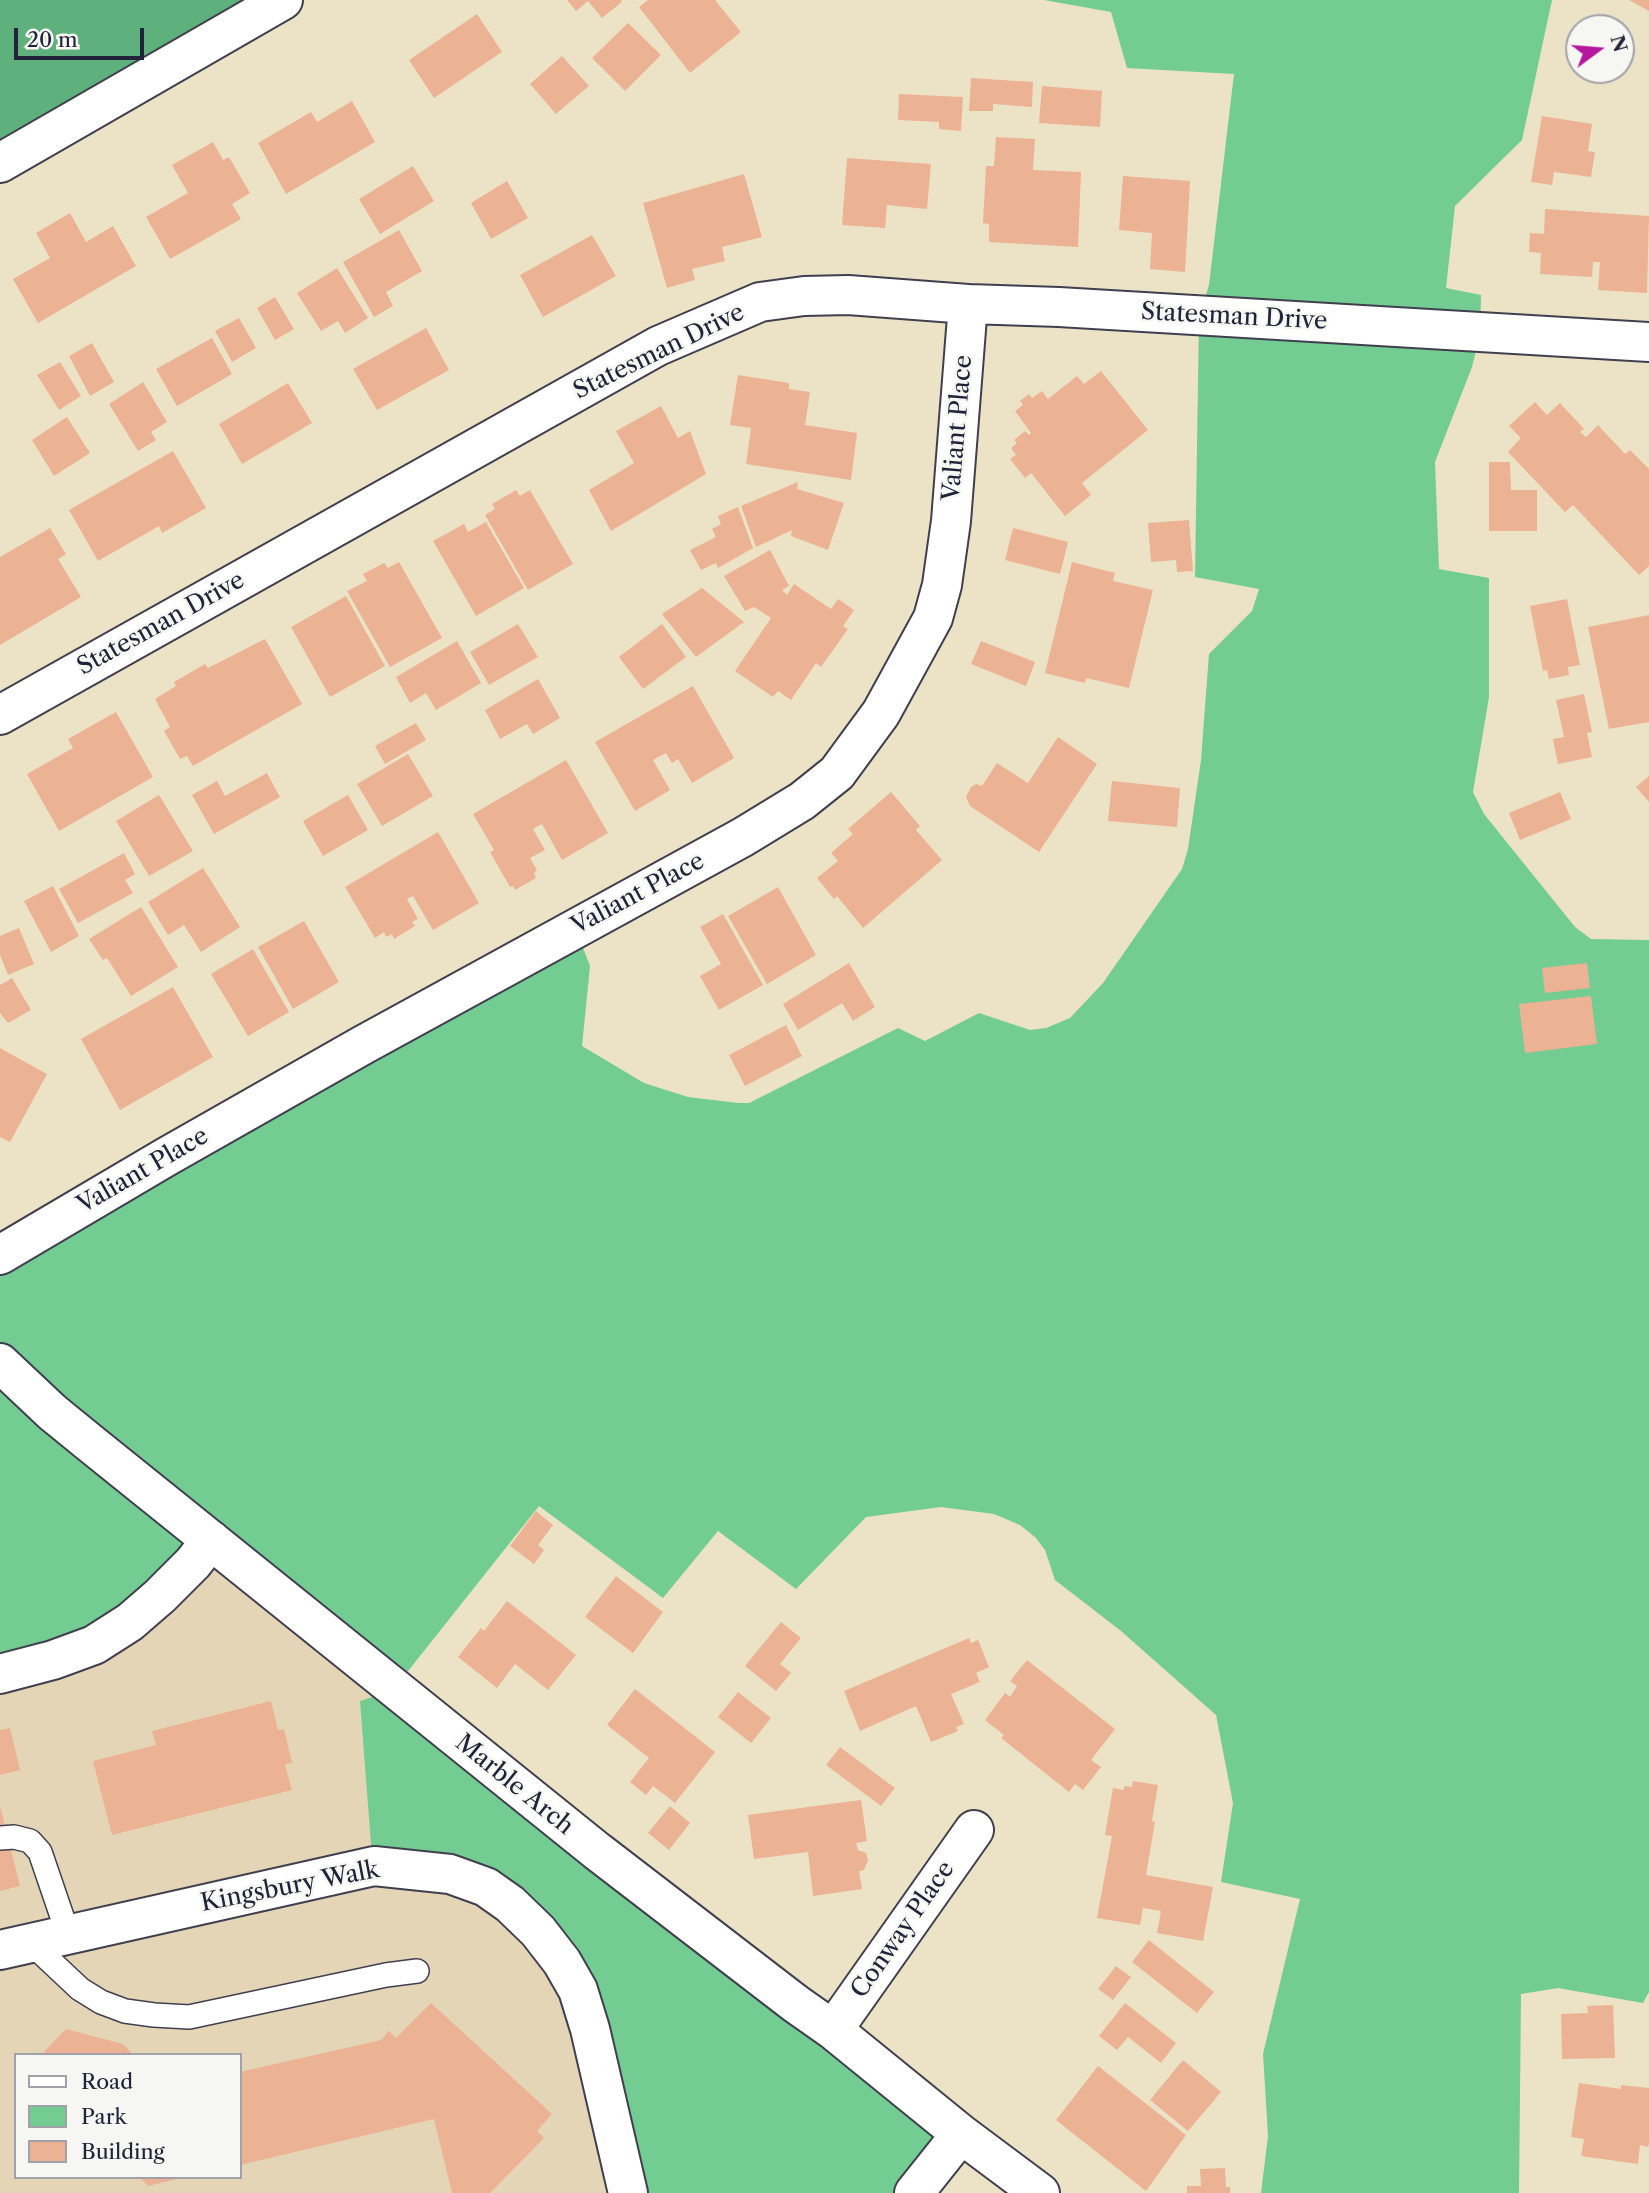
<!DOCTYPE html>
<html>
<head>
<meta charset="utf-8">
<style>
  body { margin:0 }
  #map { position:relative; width:1649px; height:2193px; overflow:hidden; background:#ece3c6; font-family:"Libre Caslon Text",serif }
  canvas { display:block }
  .legend { position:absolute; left:14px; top:2053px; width:228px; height:126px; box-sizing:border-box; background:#f6f6f2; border:2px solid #a1a1a9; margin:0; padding:9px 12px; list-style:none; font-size:21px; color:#22223b }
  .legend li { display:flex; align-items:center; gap:14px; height:35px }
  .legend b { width:35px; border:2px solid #a1a1a9 }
  .north { position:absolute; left:1565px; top:14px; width:70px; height:70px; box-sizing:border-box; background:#f6f6f2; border:2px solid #a1a1a9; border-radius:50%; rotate:74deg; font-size:19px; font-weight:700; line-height:28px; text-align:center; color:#22223b }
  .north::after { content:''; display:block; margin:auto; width:24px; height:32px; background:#b5179e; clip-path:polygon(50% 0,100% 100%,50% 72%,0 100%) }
  .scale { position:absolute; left:14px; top:28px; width:130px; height:32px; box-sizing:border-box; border:4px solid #22223b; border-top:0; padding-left:9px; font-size:21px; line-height:24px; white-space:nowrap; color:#22223b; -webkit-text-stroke:5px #f6f6f2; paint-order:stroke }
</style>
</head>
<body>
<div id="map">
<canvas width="1649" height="2193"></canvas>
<ul class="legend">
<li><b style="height:9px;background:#fff"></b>Road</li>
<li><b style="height:19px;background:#73cc92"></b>Park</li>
<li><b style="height:19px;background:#ecb294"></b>Building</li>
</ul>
<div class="north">N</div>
<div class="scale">20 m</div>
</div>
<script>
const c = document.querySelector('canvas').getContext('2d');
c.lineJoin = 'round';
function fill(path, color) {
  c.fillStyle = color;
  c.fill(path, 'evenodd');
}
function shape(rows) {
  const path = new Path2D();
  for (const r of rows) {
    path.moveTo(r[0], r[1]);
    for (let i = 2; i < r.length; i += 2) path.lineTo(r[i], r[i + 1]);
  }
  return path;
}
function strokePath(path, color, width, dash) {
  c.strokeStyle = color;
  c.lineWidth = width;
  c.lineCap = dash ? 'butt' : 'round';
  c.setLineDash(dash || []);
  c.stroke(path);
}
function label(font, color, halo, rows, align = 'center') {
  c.font = font + ' "Libre Caslon Text",serif';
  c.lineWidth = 5;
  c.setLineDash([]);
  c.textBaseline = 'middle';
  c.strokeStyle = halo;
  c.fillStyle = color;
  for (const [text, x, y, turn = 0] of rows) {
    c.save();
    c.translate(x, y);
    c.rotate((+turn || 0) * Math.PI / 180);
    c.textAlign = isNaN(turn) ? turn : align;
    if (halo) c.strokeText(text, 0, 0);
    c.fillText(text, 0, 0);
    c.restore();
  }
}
fill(shape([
  [213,1542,392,1690,450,1878,559,1964,623,2193,0,2193,0,1675],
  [16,2055,240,2055,240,2177,16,2177]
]), '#e5d5b7');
fill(shape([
  [1044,0,1552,0,1522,140,1455,206,1446,288,1481,295,1480,334,1472,367,1435,462,1439,569,1489,578,1489,697,1473,792,1484,814,1575,927,1591,939,1649,940,1649,1992,1643,2003,1558,1988,1521,1994,1519,2193,1261,2193,1268,2136,1263,2054,1300,1899,1221,1882,1233,1803,1216,1715,1121,1631,1055,1580,1045,1550,1036,1538,1020,1525,994,1514,941,1507,866,1517,796,1589,718,1531,663,1598,539,1506,393,1690,963,2137,918,2193,623,2193,587,2031,510,1910,373,1870,360,1701,391,1691,213,1542,160,1599,0,1675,0,1253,575,927,590,966,582,1046,644,1083,688,1097,738,1103,749,1103,898,1028,925,1041,979,1013,1030,1030,1046,1028,1070,1018,1103,983,1182,869,1188,849,1201,760,1209,654,1252,611,1259,589,1195,577,1199,317,1209,285,1234,74,1127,68,1111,12]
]), '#73cc92');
fill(shape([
  [0,0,286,0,0,165]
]), '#5eb07c');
fill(shape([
  [567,0,621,0,622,2,602,18,588,1,576,11],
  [648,0,715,0,741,32,690,73,639,7],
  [1629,0,1649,0,1649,11],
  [477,14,502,52,434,98,409,60],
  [628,23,661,55,625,91,592,58],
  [562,56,589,86,556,114,530,84],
  [971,78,1033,82,1032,107,993,104,993,111,969,111],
  [1042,86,1102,91,1100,127,1039,123],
  [899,94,963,97,961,131,939,129,939,122,898,120],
  [352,101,375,142,286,194,258,143,311,112,317,122],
  [1542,116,1592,124,1588,151,1595,152,1591,177,1554,172,1552,185,1531,182],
  [996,137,1035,139,1033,170,1081,172,1078,247,989,242,989,224,983,223,986,166,994,166],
  [213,142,223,160,229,157,250,193,232,204,241,219,170,259,146,217,188,193,172,165],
  [847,158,931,164,927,209,887,205,885,228,842,225],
  [413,166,434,201,380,234,359,199],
  [744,174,762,237,722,247,725,261,692,269,695,280,667,288,643,203],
  [1123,176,1190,181,1185,272,1150,269,1152,233,1119,230],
  [507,181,528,218,491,239,471,203],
  [1545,209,1649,216,1647,293,1598,290,1600,262,1593,262,1592,277,1540,274,1541,253,1529,252,1530,233,1544,234],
  [70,213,86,242,113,226,136,266,38,323,13,279,50,258,36,233],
  [399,230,422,271,386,292,393,306,374,317,343,262],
  [592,235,616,276,543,317,520,275],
  [337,268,368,318,345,333,338,321,321,331,297,293],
  [275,297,294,329,275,340,257,308],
  [239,318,256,348,232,362,215,331],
  [426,328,449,370,377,410,353,369],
  [212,338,232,374,177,406,156,369],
  [92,343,114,382,90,396,69,356],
  [60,362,81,396,59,410,37,375],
  [1101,371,1148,430,1082,483,1091,495,1065,516,1031,473,1025,478,1010,459,1016,455,1011,448,1017,443,1014,440,1025,431,1029,435,1031,433,1015,411,1023,405,1020,401,1029,394,1032,398,1042,391,1048,399,1077,376,1084,384],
  [738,375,789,383,789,389,810,392,805,425,857,433,851,480,746,464,751,428,730,425],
  [143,382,167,422,151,432,156,440,138,451,109,404],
  [288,383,312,423,242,464,219,424],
  [1535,402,1547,415,1560,403,1584,429,1580,432,1586,437,1598,425,1625,454,1630,450,1649,469,1649,566,1639,575,1573,505,1565,512,1508,452,1521,438,1509,426],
  [661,406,678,438,690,431,706,474,611,531,589,490,634,463,616,431],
  [67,417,90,453,54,476,32,440],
  [173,451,206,508,162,533,159,526,98,561,69,510],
  [1489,462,1510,462,1511,490,1537,490,1537,531,1489,531],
  [798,482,797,489,844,503,828,550,791,536,792,530,756,547,741,506],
  [516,490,520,496,530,490,573,564,528,590,485,515,495,509,492,504],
  [738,507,753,548,718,568,716,563,701,570,690,550,716,537,712,529,721,524,718,516],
  [1189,520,1193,571,1177,572,1176,560,1151,562,1148,523],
  [486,522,524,588,476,616,433,541,464,524,468,532],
  [50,528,66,554,58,559,81,597,0,645,0,557],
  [1013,528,1068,542,1060,574,1005,560],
  [770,550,789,586,782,590,787,595,794,584,831,609,838,599,854,610,843,626,848,629,821,667,816,663,791,700,778,691,773,697,735,671,771,618,754,607,745,611,724,576],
  [399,562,442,638,390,667,347,591,367,581,363,574,384,563,388,568],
  [1072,562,1115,573,1113,581,1153,590,1129,688,1086,678,1085,683,1045,673],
  [702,588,744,622,696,657,662,614],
  [346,596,385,666,330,697,291,627],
  [1567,599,1580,665,1568,667,1569,675,1549,679,1547,670,1543,671,1530,606],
  [1649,615,1649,722,1609,729,1588,627],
  [518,624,538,657,489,685,470,652],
  [662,624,686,657,643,689,619,657],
  [265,639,302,704,193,766,187,756,180,759,164,731,170,727,155,699,176,686,174,682,205,664,208,668],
  [457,641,481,683,436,710,426,693,410,703,396,677],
  [981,641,1035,662,1026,686,971,664],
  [538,679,560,718,533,734,527,724,500,739,485,710],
  [693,686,734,758,692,783,678,759,672,763,666,753,653,760,670,790,635,811,595,742],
  [1584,694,1592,732,1587,733,1592,757,1558,764,1553,739,1564,737,1556,700],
  [116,712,153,777,59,831,27,774,73,748,68,739],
  [416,723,426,740,385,764,375,746],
  [1058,737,1097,764,1039,852,970,806,966,797,971,787,976,784,982,786,997,763,1028,783],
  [408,754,433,796,382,826,357,784],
  [566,760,608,833,562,860,542,824,538,826,533,829,545,850,530,858,537,870,534,873,536,878,515,890,513,886,510,887,490,852,494,850,473,814],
  [267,773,280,797,214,834,192,795,217,781,225,796],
  [1649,776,1649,802,1636,787],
  [1112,781,1180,788,1177,827,1108,821],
  [891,792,920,826,916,830,942,860,863,928,837,896,834,899,817,878,838,861,831,853,853,834,848,829],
  [1560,792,1571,819,1520,840,1509,813],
  [159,795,193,851,149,876,116,821],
  [348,795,368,830,323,856,303,821],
  [438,832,479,903,433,930,413,896,407,899,418,919,412,922,415,926,394,939,392,934,386,937,384,932,375,938,345,887],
  [124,853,135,874,125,880,133,893,78,923,59,889],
  [203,868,240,927,201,952,184,925,168,935,148,902],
  [53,886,79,936,51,952,24,901],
  [778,887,816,955,767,984,728,916],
  [141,907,178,967,131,996,107,958,103,960,89,939],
  [723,914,763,985,719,1010,700,976,721,964,700,927],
  [304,921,339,982,293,1009,258,947],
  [19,928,34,964,8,975,0,955,0,936],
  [253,949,289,1012,248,1036,211,974],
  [849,963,875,1007,853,1021,842,1003,798,1030,783,1004],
  [1587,963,1590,988,1545,993,1542,968],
  [12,978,31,1010,8,1023,0,1013,0,985],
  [173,987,213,1057,120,1110,81,1039],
  [1591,996,1597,1044,1525,1053,1519,1004],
  [786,1025,802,1056,745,1086,729,1055],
  [0,1048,47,1074,10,1142,0,1137],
  [536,1511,553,1525,538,1545,544,1550,534,1564,510,1546],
  [616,1576,663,1612,633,1653,585,1617],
  [507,1601,576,1655,548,1690,515,1664,497,1688,458,1657,481,1628,484,1631],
  [781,1622,801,1638,780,1664,791,1673,776,1691,745,1666],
  [969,1638,971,1643,978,1640,989,1667,976,1673,980,1682,951,1694,964,1724,956,1727,958,1731,931,1742,916,1706,860,1731,844,1691],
  [1027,1660,1115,1729,1091,1760,1101,1767,1083,1790,1075,1784,1069,1792,1001,1738,1004,1735,985,1720,1005,1693,1010,1697,1017,1686,1010,1681],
  [635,1689,715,1752,675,1803,653,1786,646,1795,630,1782,649,1758,607,1725],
  [738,1692,771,1718,751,1743,718,1717],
  [271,1701,278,1730,284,1729,292,1763,285,1764,292,1790,112,1835,93,1761,156,1745,152,1731],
  [10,1728,20,1770,0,1775,0,1730],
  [840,1747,895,1788,881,1806,826,1765],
  [1133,1781,1158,1785,1152,1821,1155,1822,1146,1875,1213,1887,1203,1941,1157,1933,1161,1911,1143,1908,1140,1925,1097,1918,1112,1836,1105,1835,1113,1788,1124,1790,1124,1786,1132,1787],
  [861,1800,867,1841,856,1843,858,1850,866,1853,868,1860,864,1870,859,1871,862,1889,813,1896,808,1852,754,1859,748,1815],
  [0,1806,20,1886,0,1891],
  [670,1806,690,1823,669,1850,648,1833],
  [1149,1940,1214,1992,1197,2013,1132,1962],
  [1116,1966,1131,1977,1113,2000,1098,1989],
  [431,2003,552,2114,537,2131,544,2138,490,2193,452,2193,434,2119,240,2165,240,2072,381,2040,389,2031,396,2038],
  [1125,2003,1176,2043,1161,2063,1128,2037,1117,2050,1099,2036],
  [1613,2005,1615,2058,1562,2059,1561,2014,1588,2013,1587,2006],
  [66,2029,123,2044,134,2055,41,2055],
  [1183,2060,1221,2092,1188,2131,1150,2100],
  [1098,2066,1186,2135,1146,2191,1056,2120],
  [1579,2083,1621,2089,1621,2085,1649,2088,1649,2143,1648,2147,1640,2145,1638,2164,1581,2156,1584,2139,1571,2137],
  [1225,2168,1226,2187,1230,2187,1230,2193,1187,2193,1187,2186,1201,2186,1200,2169],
  [140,2177,181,2177,181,2178,148,2186]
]), '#ecb294');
const lane = shape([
  [0,1838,14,1837,30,1841,40,1852,68,1934],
  [31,1943,80,1989,101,2002,125,2011,154,2015,189,2017,386,1975,417,1971]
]);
const street = shape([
  [0,163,283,0],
  [0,715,658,346,760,302,804,296,848,295,968,304,1059,307,1649,342],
  [0,1255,166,1157,363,1045,743,837,802,801,837,773,881,713,933,618,942,585,951,521,968,304],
  [0,1363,52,1412,90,1443,597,1851,796,2004,833,2030,961,2134,1040,2193],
  [0,1674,53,1660,94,1645,130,1622,160,1596,193,1563,211,1540],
  [0,1950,374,1866,450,1874,486,1887,510,1904,538,1931,562,1962,578,1990,590,2029,628,2193],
  [833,2030,974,1830],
  [914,2193,961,2134]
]);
strokePath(lane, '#403f50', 26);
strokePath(street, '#403f50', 42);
strokePath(lane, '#fff', 23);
strokePath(street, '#fff', 38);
label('24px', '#22223b', '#f6f6f2', [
  ["Statesman Drive",1234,317,3],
  ["Statesman Drive",659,352,-26],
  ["Valiant Place",958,428,-85],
  ["Statesman Drive",161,624,-29],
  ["Valiant Place",638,894,-28],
  ["Valiant Place",143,1171,-30],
  ["Marble Arch",514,1785,39],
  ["Kingsbury Walk",290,1887,-11],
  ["Conway Place",903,1930,-55]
]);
</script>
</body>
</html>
